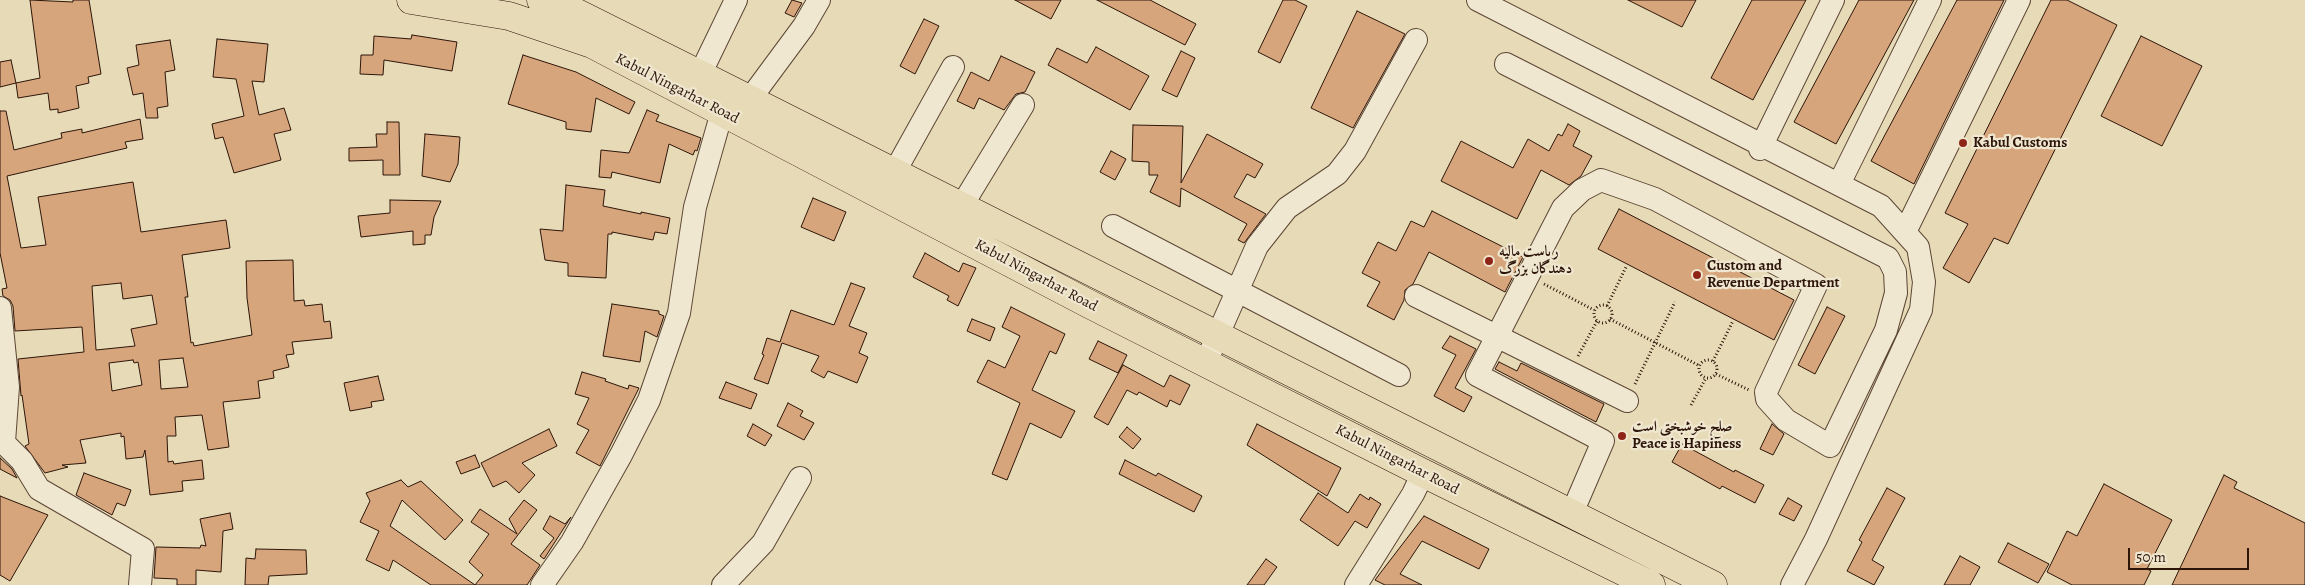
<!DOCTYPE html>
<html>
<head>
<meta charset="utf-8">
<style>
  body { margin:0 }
  #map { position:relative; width:2305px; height:585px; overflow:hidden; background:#e7dab6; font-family:Alegreya,serif }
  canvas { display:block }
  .scale { position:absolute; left:2128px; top:548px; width:121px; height:22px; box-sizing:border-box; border:2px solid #2d150a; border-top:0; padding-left:6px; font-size:15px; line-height:18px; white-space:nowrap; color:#2d150a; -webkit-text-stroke:4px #efe7d0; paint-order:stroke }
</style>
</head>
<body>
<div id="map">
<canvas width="2305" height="585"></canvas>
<div class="scale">50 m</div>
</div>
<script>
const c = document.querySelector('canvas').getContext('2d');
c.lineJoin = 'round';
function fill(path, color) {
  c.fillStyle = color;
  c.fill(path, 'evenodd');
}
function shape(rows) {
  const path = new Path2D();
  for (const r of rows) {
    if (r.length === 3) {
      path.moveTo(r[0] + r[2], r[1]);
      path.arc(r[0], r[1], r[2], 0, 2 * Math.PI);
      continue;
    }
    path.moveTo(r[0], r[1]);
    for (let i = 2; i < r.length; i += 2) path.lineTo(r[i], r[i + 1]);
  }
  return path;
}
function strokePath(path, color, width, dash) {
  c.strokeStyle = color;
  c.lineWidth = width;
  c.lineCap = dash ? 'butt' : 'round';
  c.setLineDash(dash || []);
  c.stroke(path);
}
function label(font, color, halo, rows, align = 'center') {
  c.font = font + ' Alegreya,Amiri,serif';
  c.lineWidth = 4.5;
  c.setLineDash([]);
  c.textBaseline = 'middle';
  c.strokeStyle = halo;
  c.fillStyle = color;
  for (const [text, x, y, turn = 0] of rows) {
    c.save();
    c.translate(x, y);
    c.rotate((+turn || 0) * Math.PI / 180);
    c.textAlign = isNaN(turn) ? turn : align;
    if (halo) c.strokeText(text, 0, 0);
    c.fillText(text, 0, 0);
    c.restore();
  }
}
const building = shape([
  [30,0,73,2,73,0,89,0,101,74,88,77,89,83,76,86,79,108,58,113,58,109,50,110,48,93,18,98,16,83,40,78,30,0],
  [792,0,802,3,794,17,785,13,792,0],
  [1015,0,1061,0,1051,19,1015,0],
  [1097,0,1150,0,1196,24,1185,45,1097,0],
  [1283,0,1295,0,1307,6,1280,63,1258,52,1283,0],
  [1628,0,1696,0,1682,27,1628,0],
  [1752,0,1806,0,1753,100,1711,78,1752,0],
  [1859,0,1914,0,1836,144,1794,122,1859,0],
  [1957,0,2004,0,1914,184,1871,161,1957,0],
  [2051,0,2067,0,2117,25,2008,244,1994,238,1969,283,1943,268,1968,224,1945,213,2051,0],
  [1357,11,1405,34,1353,128,1311,108,1357,11],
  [924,19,939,26,915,74,900,66,924,19],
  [412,35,457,42,452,71,384,60,383,75,360,74,361,55,373,55,374,36,411,39,412,35],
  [2141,36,2202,66,2162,146,2101,116,2141,36],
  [217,39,268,44,264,82,252,81,259,115,284,108,291,130,274,134,281,160,234,173,223,137,215,139,212,124,244,116,236,79,213,77,217,39],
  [170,40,175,70,165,72,168,106,157,108,158,118,146,118,143,93,133,95,127,68,139,65,136,45,170,40],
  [1096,47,1149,76,1130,110,1048,65,1057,48,1087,63,1096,47],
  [1181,51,1195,58,1177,97,1162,90,1181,51],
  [523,55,576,72,635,102,629,114,596,98,591,132,566,129,566,122,508,104,523,55],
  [1001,56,1035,72,1025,92,1016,94,1004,110,979,98,974,109,957,101,971,72,989,81,1001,56],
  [11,60,16,83,0,87,0,62,11,60],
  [647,110,659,115,656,121,701,138,697,151,695,150,693,155,669,144,660,183,612,172,611,178,599,177,601,150,629,153,647,110],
  [0,111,6,111,14,150,62,138,61,133,82,129,82,133,140,119,143,139,125,142,127,148,7,176,21,248,46,245,38,197,133,182,141,232,226,220,230,248,182,255,188,297,185,297,191,343,193,342,194,346,252,335,247,298,246,261,293,260,294,301,304,300,305,306,322,304,324,322,330,321,332,338,292,342,294,354,286,355,289,367,273,371,274,378,258,381,260,398,223,402,229,447,208,450,202,415,175,417,176,436,167,436,168,462,173,461,174,464,202,460,204,479,182,481,183,491,150,495,145,450,143,457,126,459,124,436,121,437,121,433,80,440,86,463,62,465,68,467,45,473,25,446,29,444,22,395,21,396,18,359,84,352,82,327,15,331,13,306,10,300,3,296,2,289,7,288,0,253,0,111],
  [121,283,123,299,152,295,157,324,131,329,135,346,96,350,92,286,121,283],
  [183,358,188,387,161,389,159,360,183,358],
  [133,360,134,363,138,362,142,385,112,391,109,363,133,360],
  [387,122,399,122,400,175,383,175,383,160,349,161,349,148,377,147,376,134,387,134,387,122],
  [1568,124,1580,131,1573,146,1592,156,1581,176,1569,185,1541,170,1517,219,1441,181,1461,141,1513,168,1528,139,1549,151,1558,134,1562,136,1568,124],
  [1133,125,1183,126,1181,183,1207,134,1263,164,1255,178,1247,174,1234,197,1266,214,1244,243,1238,240,1247,224,1181,188,1180,207,1150,192,1158,175,1149,175,1149,162,1132,161,1133,125],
  [425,134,460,137,458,164,450,182,422,176,425,134],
  [1111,151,1126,159,1115,180,1100,172,1111,151],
  [566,185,605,190,603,206,641,214,641,212,670,218,667,234,655,232,653,240,612,232,612,234,608,234,606,278,568,276,568,263,545,260,540,229,563,231,566,185],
  [813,198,846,212,834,241,801,227,813,198],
  [390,200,441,201,434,217,431,235,425,235,425,244,413,245,413,231,361,237,358,216,390,213,390,200],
  [1619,209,1794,300,1774,340,1598,249,1619,209],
  [1432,211,1523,257,1505,292,1429,252,1413,284,1405,290,1404,300,1394,320,1367,306,1380,282,1362,273,1378,242,1396,251,1411,221,1424,227,1432,211],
  [925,253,959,272,963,263,976,268,958,306,947,300,949,296,913,277,925,253],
  [851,283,865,288,849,326,867,333,859,353,868,357,857,383,828,371,824,378,811,371,819,356,782,343,768,384,754,379,764,355,762,354,767,338,780,342,791,310,834,325,851,283],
  [612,304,659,311,659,314,664,316,657,337,645,331,640,362,603,356,612,304],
  [1011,307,1065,334,1056,354,1050,351,1032,390,1075,411,1061,438,1030,423,1007,480,992,474,1020,403,977,382,988,360,1005,368,1020,336,1002,327,1011,307],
  [1827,307,1845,316,1815,374,1798,365,1827,307],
  [972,319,995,328,990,341,967,331,972,319],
  [1450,336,1476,349,1455,388,1472,397,1464,412,1434,396,1456,355,1442,348,1450,336],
  [1098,341,1127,355,1118,373,1089,359,1098,341],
  [1499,362,1517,371,1521,363,1604,404,1596,422,1495,369,1499,362],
  [1123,365,1164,387,1170,375,1190,385,1180,405,1170,400,1167,407,1139,392,1137,395,1127,390,1108,425,1094,417,1123,365],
  [582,372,606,379,605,381,628,389,629,385,639,388,600,466,576,453,589,430,577,424,589,398,575,394,582,372],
  [378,376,384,400,371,402,372,407,350,411,344,383,378,376],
  [726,382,757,394,751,409,719,398,726,382],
  [788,403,803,411,800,416,814,423,804,440,777,426,788,403],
  [753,424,772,435,765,446,747,436,753,424],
  [1257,424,1341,468,1327,496,1247,445,1257,424],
  [1772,424,1784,434,1773,455,1760,449,1772,424],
  [1127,427,1141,439,1133,449,1119,437,1127,427],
  [549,429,557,446,522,463,535,475,519,493,506,481,493,487,481,463,549,429],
  [1682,444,1734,472,1735,470,1764,485,1755,503,1722,486,1720,489,1672,462,1682,444],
  [475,455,480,467,461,474,456,462,475,455],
  [0,458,12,469,17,478,0,469,0,458],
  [1125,460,1156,476,1158,473,1202,496,1194,512,1119,474,1125,460],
  [84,473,131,490,125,506,117,503,112,515,76,495,84,473],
  [2224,475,2237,482,2234,488,2305,523,2305,585,2172,585,2224,475],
  [401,480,408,487,421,481,463,520,445,540,402,500,390,526,475,585,483,575,469,562,489,534,471,522,480,509,517,534,509,519,524,500,537,510,511,544,540,565,527,585,431,585,393,560,389,571,366,560,379,531,360,522,370,501,366,493,401,480],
  [2104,484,2172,520,2147,569,2151,571,2144,585,2072,585,2047,572,2067,531,2077,536,2104,484],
  [1887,488,1905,498,1872,560,1884,567,1874,585,1847,571,1862,542,1859,540,1887,488],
  [1318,493,1348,513,1360,494,1369,500,1370,497,1381,504,1367,528,1355,521,1338,546,1300,520,1318,493],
  [0,496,48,515,10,581,0,575,0,496],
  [1788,498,1802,506,1794,521,1779,514,1788,498],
  [230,513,233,529,223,531,221,572,196,570,196,585,177,585,177,579,154,578,156,547,200,548,201,545,206,546,200,519,230,513],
  [550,516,565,524,571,517,544,559,540,556,554,538,543,529,550,516],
  [1424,516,1489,549,1479,569,1422,541,1400,574,1422,585,1385,585,1375,580,1424,516],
  [2008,543,2049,564,2038,583,1998,562,2008,543],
  [256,549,306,550,307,574,269,576,268,585,245,585,246,558,255,559,256,549],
  [1960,556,1980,567,1970,585,1944,585,1960,556],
  [1266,559,1277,567,1264,585,1247,585,1266,559]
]);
fill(building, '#d6a57b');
strokePath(building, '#2d150a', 1);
const minor = shape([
  [1478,0,1881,206,1918,247,1924,282,1921,310,1816,539,1792,585],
  [1506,64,1888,258,1895,272,1896,293,1886,330,1830,446,1786,420,1767,399,1766,392,1816,285,1655,199,1601,180,1582,190,1563,208,1477,375,1603,441,1572,513],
  [693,89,736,0],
  [750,99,804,26,819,0],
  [1760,149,1833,0],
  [894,173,953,67],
  [1839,184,1930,0],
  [961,207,1023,105],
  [1113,226,1399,375],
  [1905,232,2019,0],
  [1416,296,1627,401],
  [0,308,8,387,4,442],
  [1206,362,1257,246,1287,208,1337,174,1355,151,1416,40],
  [0,439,22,461,39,489,143,549,140,585],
  [542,585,572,542,621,455,649,400,679,313,695,207,722,112],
  [723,585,763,543,800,478],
  [1356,585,1413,494,1423,473]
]);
const highway = shape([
  [411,0,509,16,592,44,1091,305,1423,473,1651,585],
  [541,0,571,10,701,75,1713,585]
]);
strokePath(minor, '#5c4635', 24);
strokePath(highway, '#2d150a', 29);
strokePath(shape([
  [1544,284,1594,310],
  [1603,314,9],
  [1607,306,1626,267],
  [1610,319,1700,366],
  [1578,356,1597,321],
  [1708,369,9],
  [1713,361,1733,321],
  [1716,374,1749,390],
  [1635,384,1675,302],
  [1691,405,1706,378]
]), '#2d150a', 3, [1, 2.5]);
strokePath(minor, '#efe7d0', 22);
strokePath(highway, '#e7dab6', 28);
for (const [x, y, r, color] of [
  [1963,143,5,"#8f2418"],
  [1489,261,5,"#8f2418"],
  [1697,275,5,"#8f2418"],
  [1622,436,5,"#8f2418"]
]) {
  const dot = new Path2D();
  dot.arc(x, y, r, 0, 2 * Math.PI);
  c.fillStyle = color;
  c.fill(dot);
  strokePath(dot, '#efe7d0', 2);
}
label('15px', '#2d150a', '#efe7d0', [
  ["Kabul Ningarhar Road",677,89,27],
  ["Kabul Ningarhar Road",1036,276,28],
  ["Kabul Ningarhar Road",1397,460,27]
]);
label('bold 15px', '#2d150a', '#efe7d0', [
  ["Kabul Customs",1973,143],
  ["ریاست مالیه",1499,252],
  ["دهندگان بزرگ",1499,269],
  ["Custom and",1707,266],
  ["Revenue Department",1707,283],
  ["صلح خوشبختی است",1632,427],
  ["Peace is Hapiness",1632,444]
], 'left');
</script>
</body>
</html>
